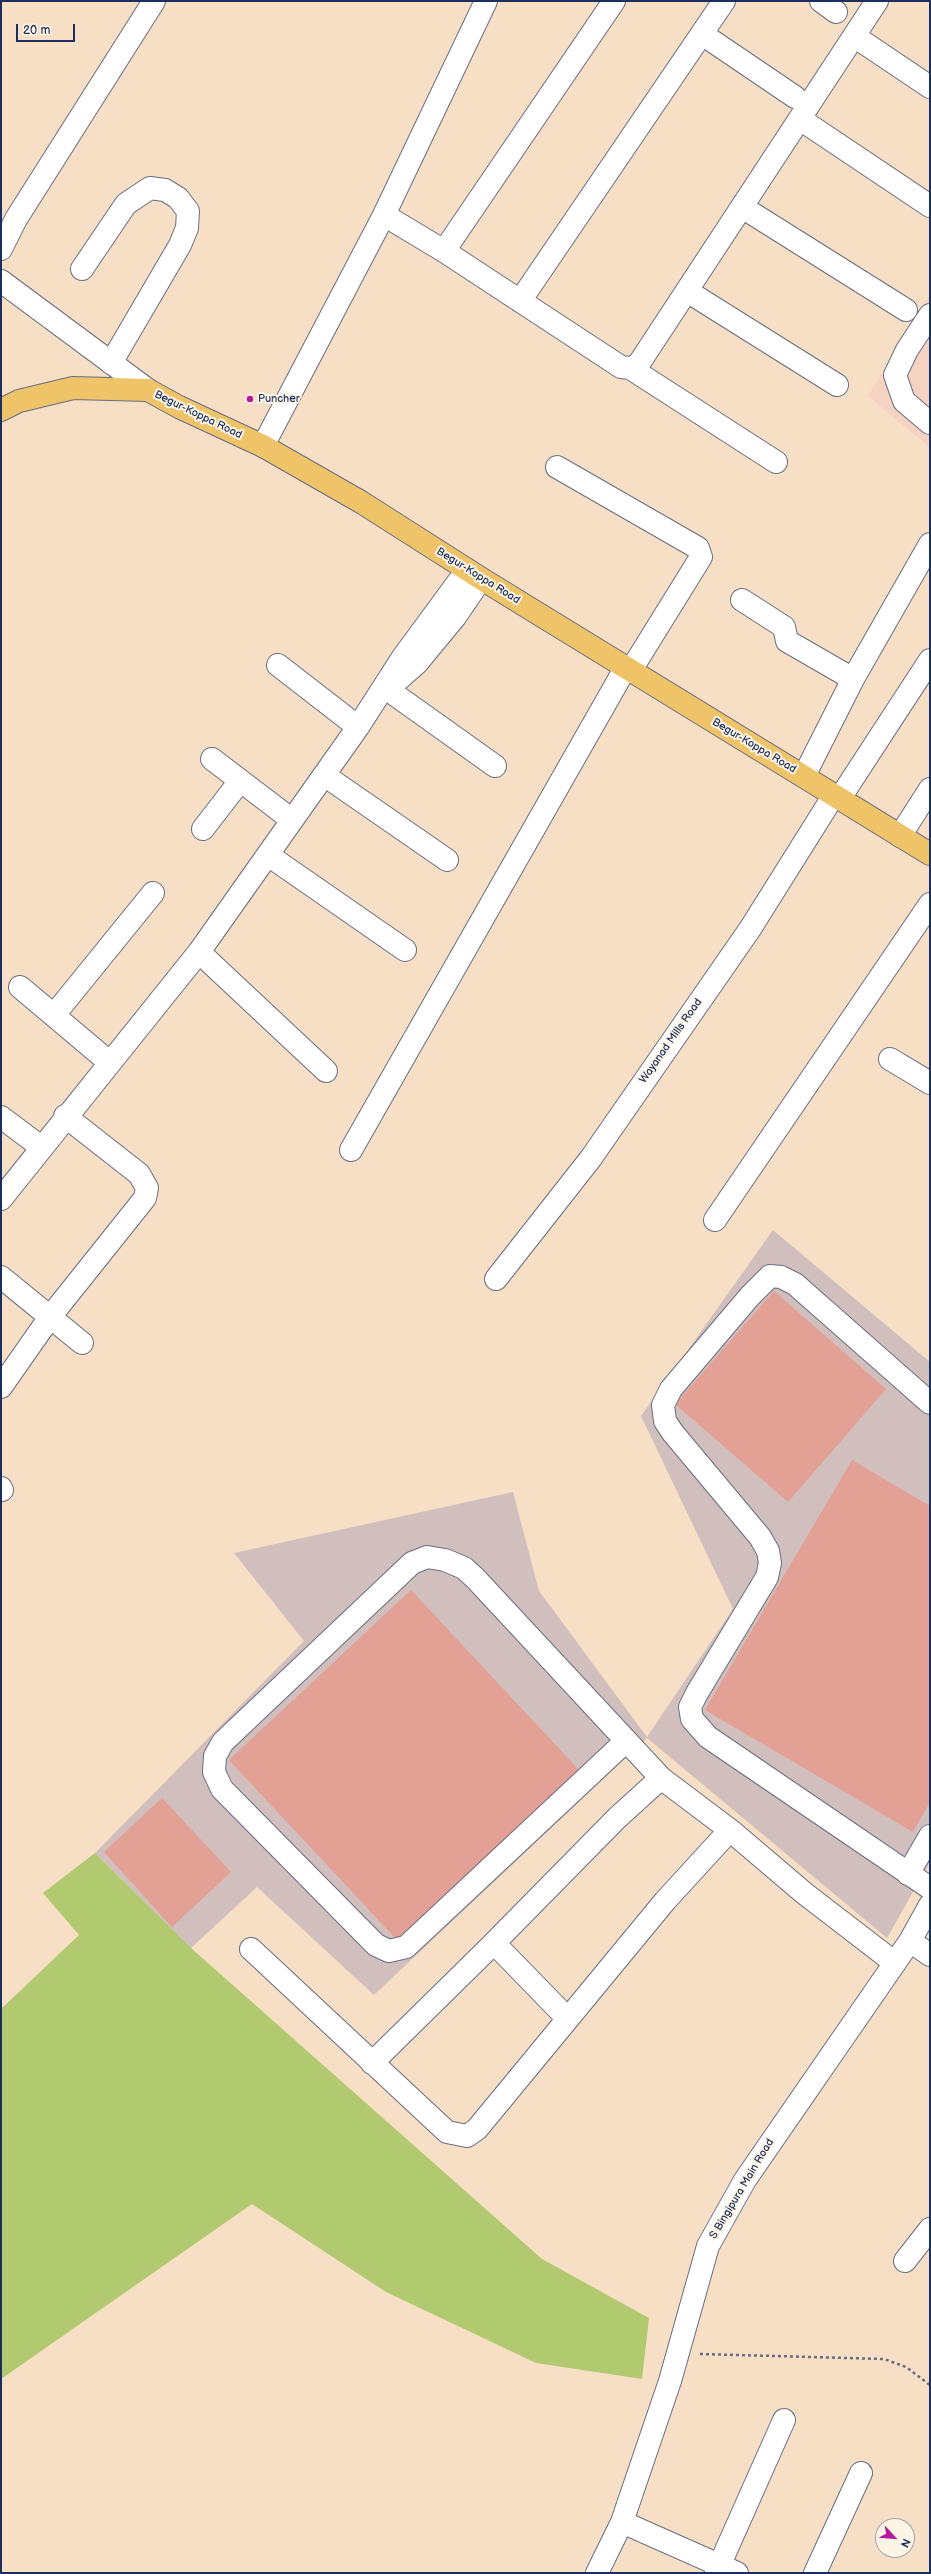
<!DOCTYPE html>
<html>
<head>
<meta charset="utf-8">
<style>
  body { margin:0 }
  #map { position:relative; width:931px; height:2574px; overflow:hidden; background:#f6dfc4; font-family:"Balsamiq Sans",sans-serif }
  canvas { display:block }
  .frame { position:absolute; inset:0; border:2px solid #1b2f5e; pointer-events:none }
  .north { position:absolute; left:875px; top:2518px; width:40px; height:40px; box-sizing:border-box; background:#fcf5e5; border:1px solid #a2a6af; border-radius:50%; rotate:116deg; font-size:11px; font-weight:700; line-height:16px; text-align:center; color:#1b2f5e }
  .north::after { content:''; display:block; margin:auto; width:14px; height:18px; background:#b5179e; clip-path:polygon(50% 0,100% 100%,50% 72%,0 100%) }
  .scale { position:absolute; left:16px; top:24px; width:59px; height:18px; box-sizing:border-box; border:2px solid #1b2f5e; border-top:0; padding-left:5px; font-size:12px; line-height:14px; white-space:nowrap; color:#1b2f5e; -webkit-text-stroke:3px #fcf5e5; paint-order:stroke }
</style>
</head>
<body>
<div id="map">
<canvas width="931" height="2574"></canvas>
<div class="frame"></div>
<div class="north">N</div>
<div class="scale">20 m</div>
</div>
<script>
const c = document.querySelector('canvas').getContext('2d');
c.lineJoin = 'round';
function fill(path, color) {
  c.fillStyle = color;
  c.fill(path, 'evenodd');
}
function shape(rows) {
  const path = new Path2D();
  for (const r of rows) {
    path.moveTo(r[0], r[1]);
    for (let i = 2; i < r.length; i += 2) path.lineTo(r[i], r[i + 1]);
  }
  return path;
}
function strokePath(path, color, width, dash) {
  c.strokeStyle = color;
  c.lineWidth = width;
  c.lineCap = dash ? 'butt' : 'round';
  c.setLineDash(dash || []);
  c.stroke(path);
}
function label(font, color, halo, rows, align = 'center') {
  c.font = font + ' "Balsamiq Sans",sans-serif';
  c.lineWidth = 4;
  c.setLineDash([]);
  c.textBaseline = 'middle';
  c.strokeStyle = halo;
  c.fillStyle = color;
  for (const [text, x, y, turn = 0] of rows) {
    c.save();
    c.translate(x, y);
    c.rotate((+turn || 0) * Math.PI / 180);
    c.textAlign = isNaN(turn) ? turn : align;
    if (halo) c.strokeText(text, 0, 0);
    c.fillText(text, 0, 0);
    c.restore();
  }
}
fill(shape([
  [930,295,930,448,868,396]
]), '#f6d2c3');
fill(shape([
  [773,1230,930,1362,930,1862,887,1938,647,1738,374,1995,257,1887,191,1948,95,1853,304,1641,234,1553,513,1492,539,1591,647,1737,733,1609,641,1416]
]), '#d1bfbd');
fill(shape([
  [95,1853,191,1948,542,2259,649,2318,642,2379,536,2363,386,2292,252,2204,1,2379,1,2009,79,1935,43,1893]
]), '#b1ca70');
fill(shape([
  [774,1291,886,1389,788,1502,675,1404],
  [852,1460,930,1506,930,1802,913,1832,705,1710],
  [411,1590,579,1770,397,1940,229,1760],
  [162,1798,231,1872,172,1927,104,1852]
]), '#e3a094');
const minor = shape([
  [821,1,836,12],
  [702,34,795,97],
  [854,36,930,87],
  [800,119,930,206],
  [742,207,906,310],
  [384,215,486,1],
  [1,249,16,219,154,1],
  [444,251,614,1],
  [82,269,126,204,150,188,165,190,178,198,188,211,187,228,180,245,111,363],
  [1,281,148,390],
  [687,291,837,385],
  [520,301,724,1],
  [930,315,907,350,895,375,904,401,930,423],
  [630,368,776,462],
  [263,446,384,215,444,251,621,367,630,368,638,365,877,1],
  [557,467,698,548,701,557,631,670],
  [742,600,784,627,787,641,853,679],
  [278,665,358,727],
  [399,679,417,663,455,617,481,579],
  [387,689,495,766],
  [212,759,292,820],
  [324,775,447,860],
  [804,776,853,679,930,544],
  [840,798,930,660],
  [203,829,240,781],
  [900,836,930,789],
  [268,855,405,950],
  [199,952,326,1071],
  [20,987,109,1062],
  [54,1015,153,893],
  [890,1059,930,1083],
  [1,1117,41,1147],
  [351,1150,626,667],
  [1,1199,199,952,358,727,403,657,467,570],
  [715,1220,930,904],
  [1,1277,82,1343],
  [496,1279,591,1158,750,929,834,795],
  [1,1387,50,1317,145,1198,147,1188,139,1174,65,1116],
  [930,1403,795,1284,781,1277,770,1276,750,1296,671,1389,663,1405,665,1421,673,1433,760,1537,768,1551,770,1563,767,1577,697,1693,690,1707,692,1719,708,1737,930,1888],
  [1,1488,2,1490],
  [626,1741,406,1947,389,1951,376,1945,222,1789,214,1772,215,1756,223,1742,412,1563,427,1557,445,1560,464,1568,475,1578,661,1778],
  [908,1874,930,1836],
  [910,1941,930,1955],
  [251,1949,447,2132,467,2136,477,2129,665,1901,730,1830,804,1893,895,1963],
  [567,2018,494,1943,617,1818,661,1778,730,1830],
  [372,2063,494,1943],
  [905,2261,930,2229],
  [622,2522,737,2573],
  [597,2573,622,2522,670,2381,708,2246,745,2180,910,1941,930,1905],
  [716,2573,784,2420],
  [815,2573,861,2473]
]);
const major = shape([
  [1,410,19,401,73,388,148,390,179,407,263,446,361,502,485,581,930,854]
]);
strokePath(minor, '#686d82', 24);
strokePath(major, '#686d82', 24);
strokePath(shape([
  [700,2354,884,2359,906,2367,930,2385]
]), '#686d82', 2.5, [3, 3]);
strokePath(minor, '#fff', 22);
strokePath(major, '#efc469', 22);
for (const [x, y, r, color] of [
  [250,399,4,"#b5179e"]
]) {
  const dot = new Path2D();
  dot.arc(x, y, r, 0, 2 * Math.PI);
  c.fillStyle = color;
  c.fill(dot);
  strokePath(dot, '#fcf5e5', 1.5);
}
label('11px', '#1b2f5e', '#fcf5e5', [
  ["Puncher",258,399]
], 'left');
label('11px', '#1b2f5e', '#fcf5e5', [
  ["Begur-Koppa Road",198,415,26],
  ["Begur-Koppa Road",478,576,32],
  ["Begur-Koppa Road",754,746,31],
  ["Wayanad Mills Road",671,1041,-55],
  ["S Bingipura Main Road",742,2189,-59]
]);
</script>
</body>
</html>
